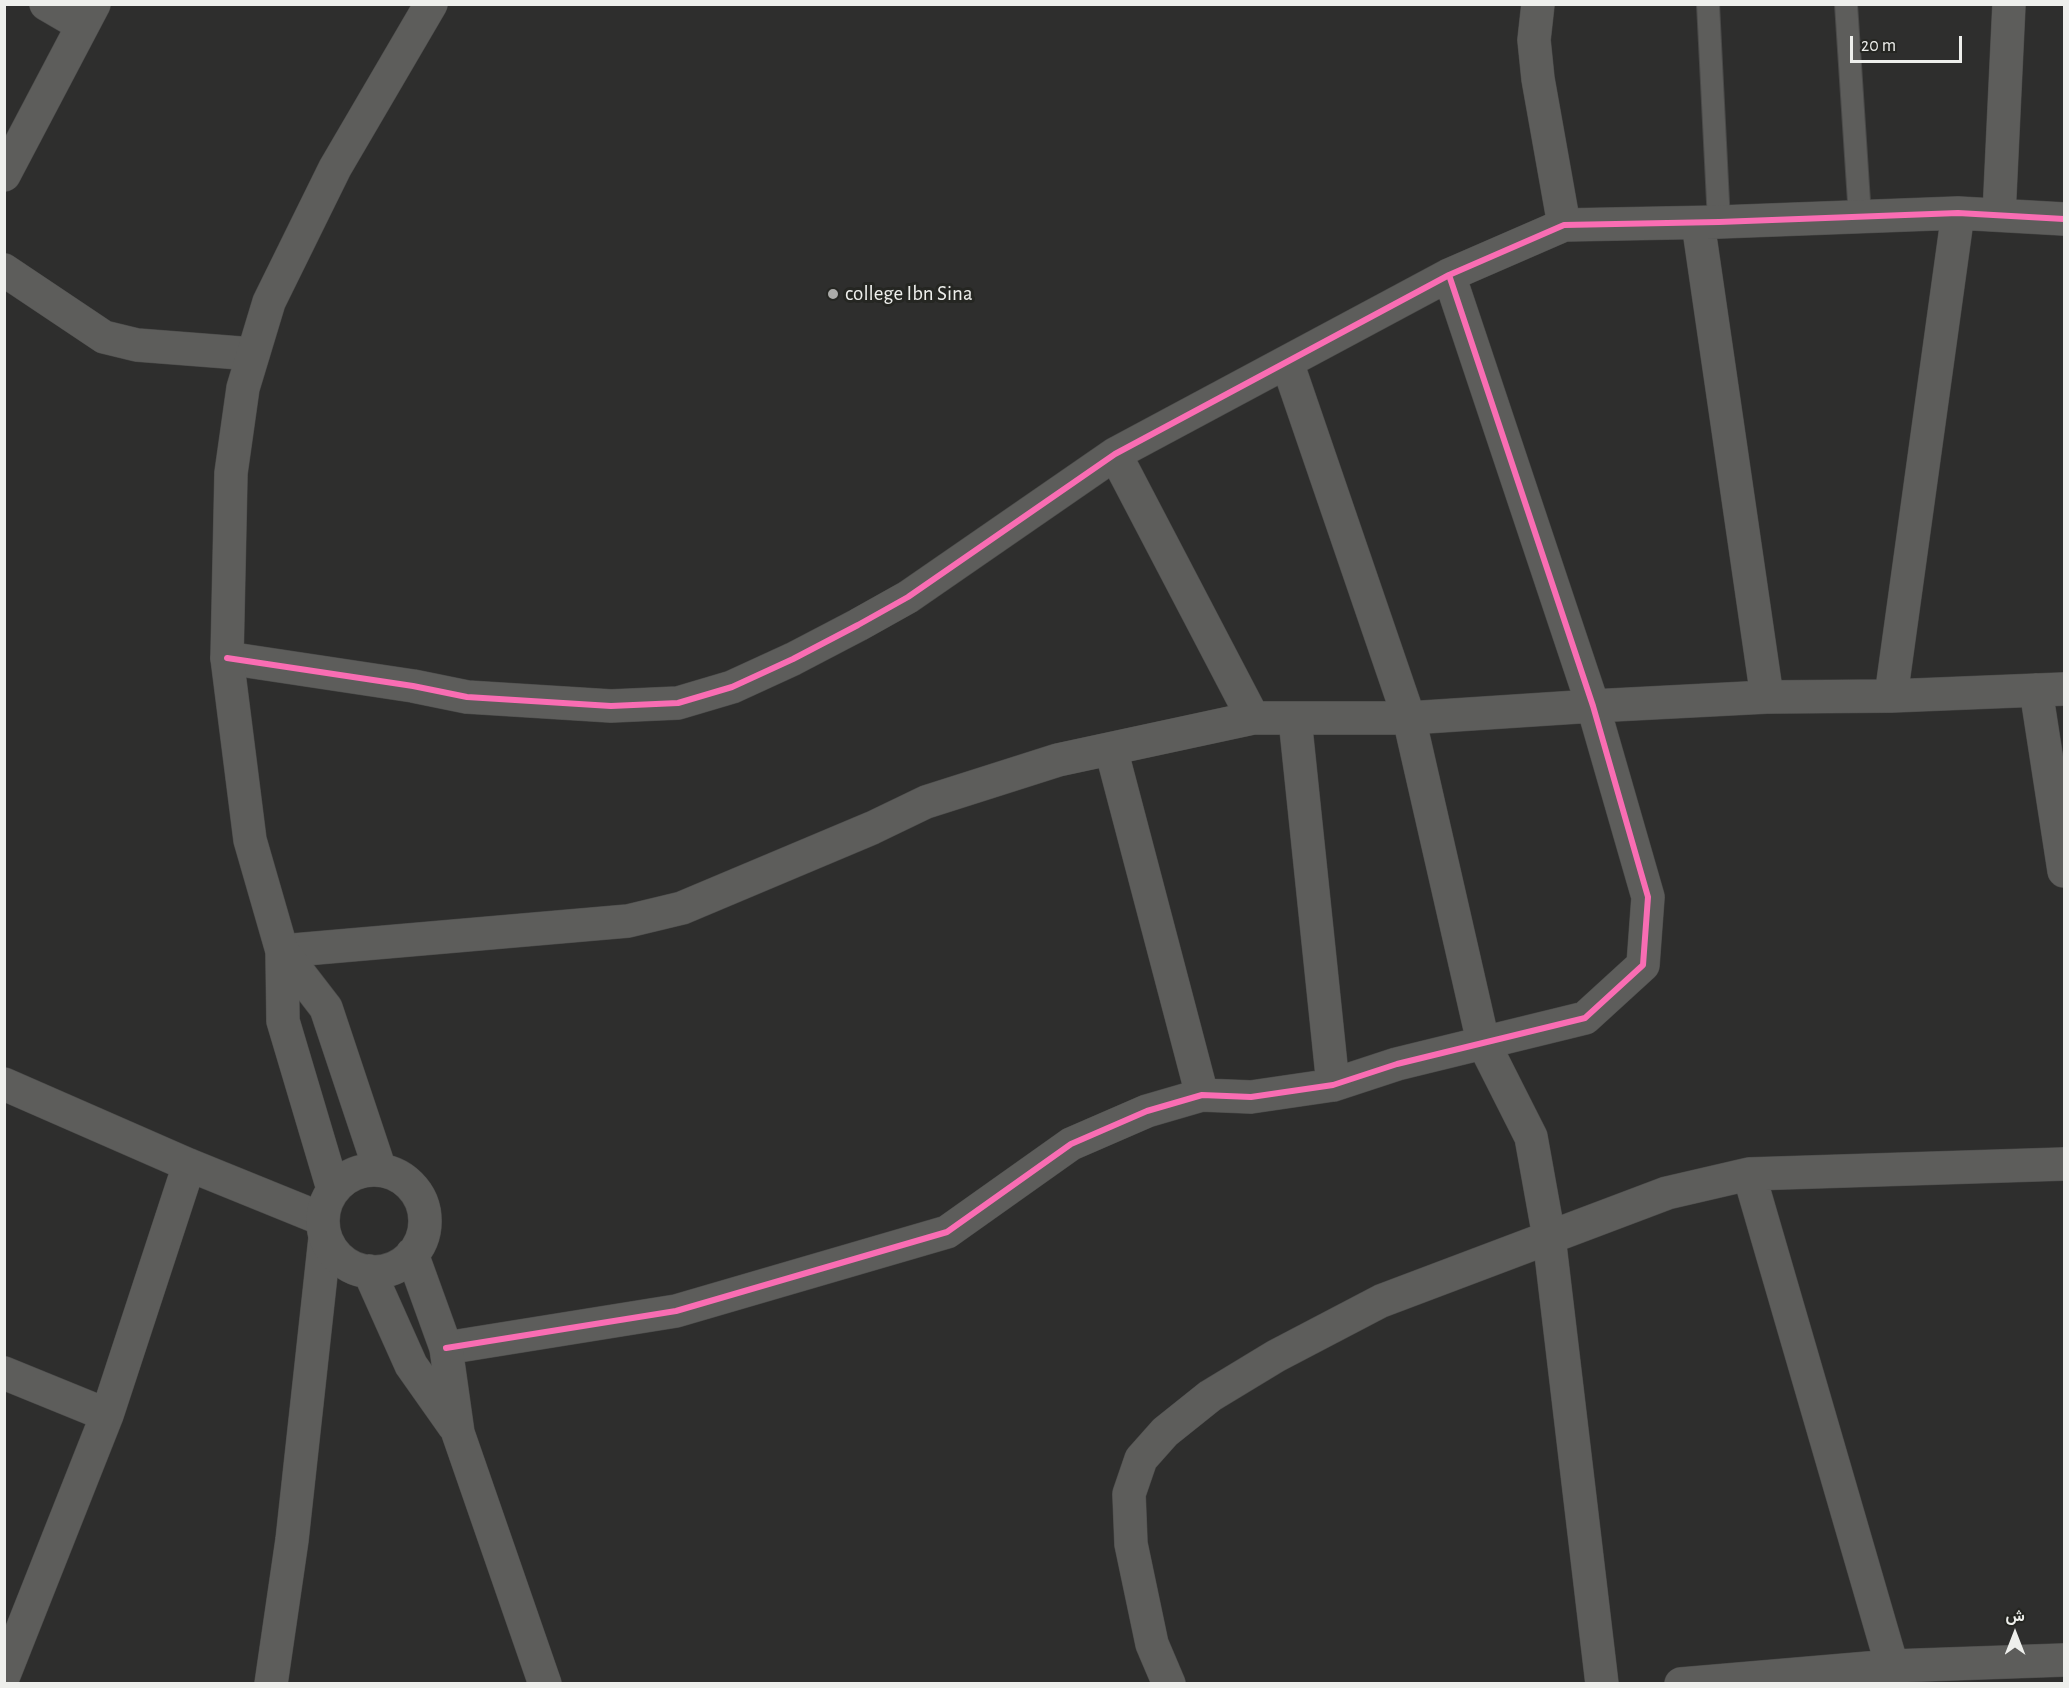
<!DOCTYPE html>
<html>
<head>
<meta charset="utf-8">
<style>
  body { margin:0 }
  #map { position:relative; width:2069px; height:1688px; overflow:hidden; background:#2e2e2d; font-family:"Alegreya Sans",Vazirmatn,sans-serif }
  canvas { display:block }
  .frame { position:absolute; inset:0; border:6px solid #eeefec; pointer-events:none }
  .north { position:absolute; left:1985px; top:1604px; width:60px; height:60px; -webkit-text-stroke:4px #252622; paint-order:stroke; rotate:0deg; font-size:16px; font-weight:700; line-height:24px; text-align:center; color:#eeefec }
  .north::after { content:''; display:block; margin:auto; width:21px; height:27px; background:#eeefec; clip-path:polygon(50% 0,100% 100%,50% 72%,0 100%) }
  .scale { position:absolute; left:1850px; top:36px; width:112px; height:27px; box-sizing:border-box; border:3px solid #eeefec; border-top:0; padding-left:8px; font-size:18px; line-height:21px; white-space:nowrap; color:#eeefec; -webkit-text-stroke:4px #252622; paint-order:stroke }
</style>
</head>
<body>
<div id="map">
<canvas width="2069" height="1688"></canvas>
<div class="frame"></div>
<div class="north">ش</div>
<div class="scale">20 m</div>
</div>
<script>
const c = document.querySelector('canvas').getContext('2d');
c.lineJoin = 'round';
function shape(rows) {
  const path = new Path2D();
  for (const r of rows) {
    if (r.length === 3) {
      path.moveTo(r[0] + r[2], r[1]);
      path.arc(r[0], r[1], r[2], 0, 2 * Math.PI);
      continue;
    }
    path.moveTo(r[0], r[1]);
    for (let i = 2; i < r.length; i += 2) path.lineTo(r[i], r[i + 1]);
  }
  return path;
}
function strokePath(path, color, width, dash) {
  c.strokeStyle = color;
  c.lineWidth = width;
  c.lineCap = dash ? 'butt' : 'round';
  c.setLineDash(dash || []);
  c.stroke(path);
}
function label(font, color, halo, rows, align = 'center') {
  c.font = font + ' "Alegreya Sans",sans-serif';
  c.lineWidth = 6;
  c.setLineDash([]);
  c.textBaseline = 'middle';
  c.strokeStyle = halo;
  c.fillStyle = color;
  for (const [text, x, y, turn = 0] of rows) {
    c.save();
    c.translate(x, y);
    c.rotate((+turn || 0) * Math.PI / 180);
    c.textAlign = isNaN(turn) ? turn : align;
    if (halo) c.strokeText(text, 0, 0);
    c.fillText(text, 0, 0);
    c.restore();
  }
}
const service = shape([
  [1708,4,1719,222],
  [1846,4,1860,217]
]);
const minor = shape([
  [46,4,82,25],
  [1538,4,1534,40,1538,79,1564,225],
  [4,175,94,4],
  [1999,215,2009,4],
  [1698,223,1767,697],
  [4,270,104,337,137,345,253,354],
  [1287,362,1409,718,1483,1042,1531,1137,1549,1237,1602,1684],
  [1115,454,1253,718],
  [227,658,413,686,467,697,611,706,678,703,732,687,793,659,858,625,908,597,1115,454,1449,275,1564,225,1719,222,1958,213,2064,219],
  [2036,690,2064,871],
  [1891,696,1958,213],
  [1295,719,1333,1085],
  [1111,749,1202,1095],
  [282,951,628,921,682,908,872,828,926,802,1058,760,1253,718,1409,718,1593,706,1767,697,1891,696,2064,689],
  [4,1084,189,1165,322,1219],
  [1749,1174,1892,1666],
  [446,1348,676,1311,947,1232,1071,1144,1147,1111,1202,1095,1251,1097,1333,1085,1397,1064,1585,1018,1643,965,1648,897,1593,706,1449,275],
  [4,1373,107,1415],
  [4,1675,107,1415,189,1165],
  [271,1684,292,1540,325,1238],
  [1169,1684,1152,1644,1131,1544,1129,1494,1141,1459,1165,1432,1210,1396,1276,1356,1381,1301,1667,1193,1749,1174,2064,1164],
  [1681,1684,1892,1666,2064,1660]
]);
const secondary = shape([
  [282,951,326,1008,380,1170],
  [374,1221,51],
  [333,1189,283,1021,282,951,250,840,227,658,231,473,243,388,269,302,335,168,431,4],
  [412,1254,446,1348,458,1433,545,1684],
  [369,1271,411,1365,454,1426]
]);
strokePath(service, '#4a4a49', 24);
strokePath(minor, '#4a4a49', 34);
strokePath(secondary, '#4a4a49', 34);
strokePath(service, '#5d5d5b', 22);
strokePath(minor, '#5d5d5b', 33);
strokePath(secondary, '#5d5d5b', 33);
strokePath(shape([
  [227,658,413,686,467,697,611,706,678,703,732,687,793,659,858,625,908,597,1115,454,1449,275,1564,225,1719,222,1958,213,2064,219],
  [446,1348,676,1311,947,1232,1071,1144,1147,1111,1202,1095,1251,1097,1333,1085,1397,1064,1585,1018,1643,965,1648,897,1593,706,1449,275]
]), '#f96db3', 6);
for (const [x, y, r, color] of [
  [833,294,6,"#ababa9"]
]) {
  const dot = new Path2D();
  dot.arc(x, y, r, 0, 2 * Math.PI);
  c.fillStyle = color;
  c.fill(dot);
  strokePath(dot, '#252622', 2);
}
label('21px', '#eeefec', '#252622', [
  ["college Ibn Sina",845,294]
], 'left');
</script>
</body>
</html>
